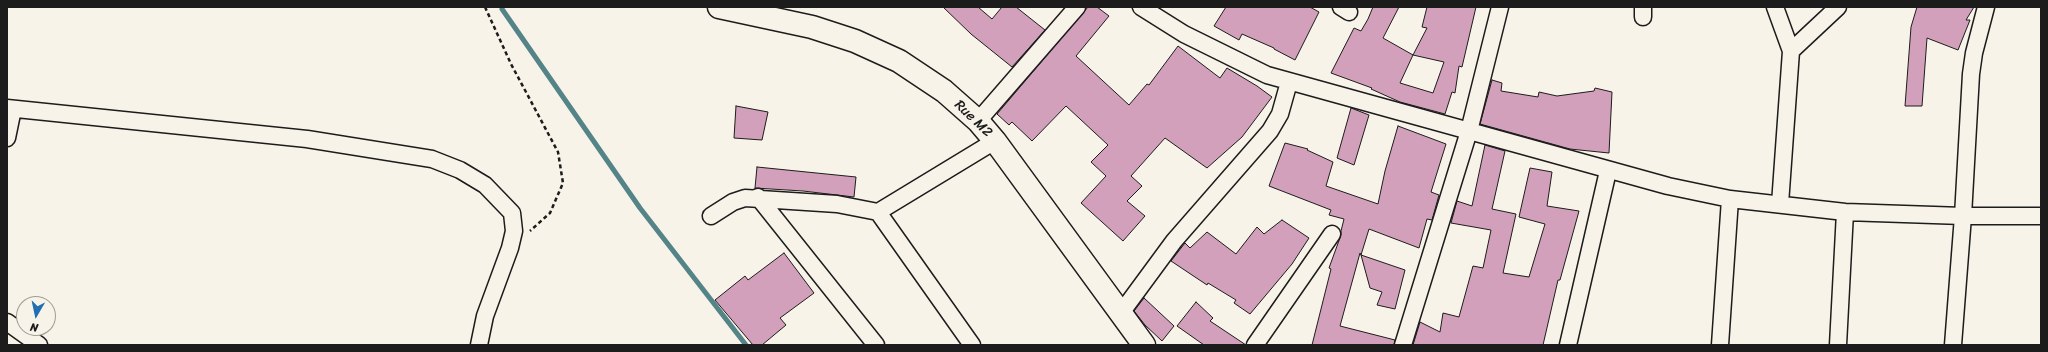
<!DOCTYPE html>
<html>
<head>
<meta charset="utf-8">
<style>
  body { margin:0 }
  #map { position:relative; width:2048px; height:352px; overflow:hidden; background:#f7f3e8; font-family:Sriracha,sans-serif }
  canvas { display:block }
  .frame { position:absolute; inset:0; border:8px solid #1c1c1c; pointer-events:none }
  .north { position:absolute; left:16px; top:296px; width:40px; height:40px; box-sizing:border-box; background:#f7f3e8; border:1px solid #9f9d96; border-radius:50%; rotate:189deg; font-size:11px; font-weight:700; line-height:16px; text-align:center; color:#1c1c1c }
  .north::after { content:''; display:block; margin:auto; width:14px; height:18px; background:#1f6fb2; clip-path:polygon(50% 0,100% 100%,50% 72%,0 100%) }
</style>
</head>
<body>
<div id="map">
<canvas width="2048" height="352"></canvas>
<div class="frame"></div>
<div class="north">N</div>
</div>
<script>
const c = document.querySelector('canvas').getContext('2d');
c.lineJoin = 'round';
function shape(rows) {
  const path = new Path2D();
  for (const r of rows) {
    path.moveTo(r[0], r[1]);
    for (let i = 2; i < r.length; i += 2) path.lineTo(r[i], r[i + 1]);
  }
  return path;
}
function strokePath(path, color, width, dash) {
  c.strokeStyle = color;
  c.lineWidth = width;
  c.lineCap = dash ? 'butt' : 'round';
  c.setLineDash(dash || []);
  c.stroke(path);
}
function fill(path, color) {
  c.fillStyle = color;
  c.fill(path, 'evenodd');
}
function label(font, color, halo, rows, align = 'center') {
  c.font = font + ' Sriracha,sans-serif';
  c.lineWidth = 3;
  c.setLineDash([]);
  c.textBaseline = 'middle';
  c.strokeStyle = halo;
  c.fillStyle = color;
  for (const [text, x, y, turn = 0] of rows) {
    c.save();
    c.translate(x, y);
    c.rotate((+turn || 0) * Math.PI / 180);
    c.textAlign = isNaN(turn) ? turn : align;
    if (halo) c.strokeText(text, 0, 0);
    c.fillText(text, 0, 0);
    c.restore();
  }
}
strokePath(shape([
  [502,9,640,208,746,345]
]), '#548488', 5);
const building = shape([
  [943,7,978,7,992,19,1002,7,1016,7,1045,30,1012,67,971,34,943,7],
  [1088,7,1097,7,1109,16,1076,56,1129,105,1147,84,1149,85,1178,46,1220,78,1227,68,1257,86,1272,97,1242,137,1207,168,1165,138,1131,176,1142,186,1127,201,1145,216,1123,241,1081,203,1106,176,1091,162,1108,145,1066,106,1032,141,1012,122,1009,125,997,114,1088,7],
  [1226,7,1310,7,1319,12,1295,60,1274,49,1274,48,1242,34,1239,40,1214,26,1226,7],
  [1373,7,1399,7,1383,38,1413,55,1427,28,1422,27,1427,7,1476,7,1462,67,1459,66,1455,93,1452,92,1445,114,1400,102,1371,89,1372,88,1331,73,1354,28,1361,31,1368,19,1373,7],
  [1413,55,1444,62,1433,93,1400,83,1413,55],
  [1917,7,1974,7,1966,20,1970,20,1958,50,1927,38,1922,106,1905,106,1911,27,1917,7],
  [1492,80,1502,83,1501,91,1538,97,1539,92,1557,96,1594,91,1595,88,1612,92,1609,153,1570,149,1480,124,1492,80],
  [736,106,768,112,762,140,734,138,736,106],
  [1351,108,1369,115,1354,165,1337,158,1351,108],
  [1398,126,1446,144,1431,192,1439,195,1432,220,1427,219,1419,248,1369,229,1361,255,1360,253,1340,326,1395,340,1394,345,1312,345,1331,269,1329,268,1341,235,1341,231,1344,219,1329,215,1331,210,1269,186,1285,143,1308,149,1307,150,1333,162,1326,186,1378,204,1385,171,1398,126],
  [1485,145,1505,151,1492,209,1516,214,1503,273,1529,277,1545,224,1519,217,1530,168,1552,172,1547,206,1579,211,1560,280,1558,280,1543,345,1413,345,1420,322,1440,332,1443,313,1459,317,1473,266,1483,268,1491,230,1451,223,1457,201,1472,206,1485,145],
  [757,167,856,177,854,197,803,191,755,188,757,167],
  [1282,220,1309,238,1292,264,1250,314,1234,303,1236,300,1208,283,1207,285,1171,261,1185,243,1190,248,1207,232,1236,254,1257,227,1264,234,1282,220],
  [784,253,814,293,780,318,786,325,762,345,753,345,715,300,745,276,748,280,784,253],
  [1361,255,1405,270,1395,309,1377,305,1382,292,1370,288,1361,255],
  [1144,298,1174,326,1162,341,1145,325,1134,311,1144,298],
  [1196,302,1213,318,1210,321,1246,345,1204,345,1177,326,1196,302]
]);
fill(building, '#d3a0bb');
strokePath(building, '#1c1c1c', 1);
const street = shape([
  [1141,7,1184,34,1267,75,1668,186,1730,199,1845,212,1963,216,2041,216],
  [1341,7,1349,12],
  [1775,7,1791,51,1780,204],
  [1643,17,1643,7],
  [1791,51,1838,7],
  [7,108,307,139,432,159,460,170,485,185,512,213,514,231,510,248,485,316,479,345],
  [978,121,1077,7],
  [7,138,13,109],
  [758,197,876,345],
  [878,212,995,141],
  [711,216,733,202,745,198,837,204,878,212,972,345],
  [1121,313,1174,241,1270,131,1280,114,1289,82],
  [7,322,39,345],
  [1255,345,1332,234],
  [1403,345,1469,131,1500,7],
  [1568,345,1608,171],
  [1720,345,1730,199],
  [1838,345,1845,212],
  [1953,345,1963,216,1971,74,1974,53,1986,7]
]);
const secondary = shape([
  [719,7,812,27,855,41,899,61,944,91,978,121,995,141,1144,345]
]);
strokePath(street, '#1c1c1c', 19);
strokePath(secondary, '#1c1c1c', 25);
strokePath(shape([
  [485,7,511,64,558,152,563,183,550,213,530,231]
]), '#1c1c1c', 2.5, [4, 3]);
strokePath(street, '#f7f3e8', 16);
strokePath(secondary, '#f7f3e8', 22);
label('14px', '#1c1c1c', '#f7f3e8', [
  ["Rue M2",973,119,44]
]);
</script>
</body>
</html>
